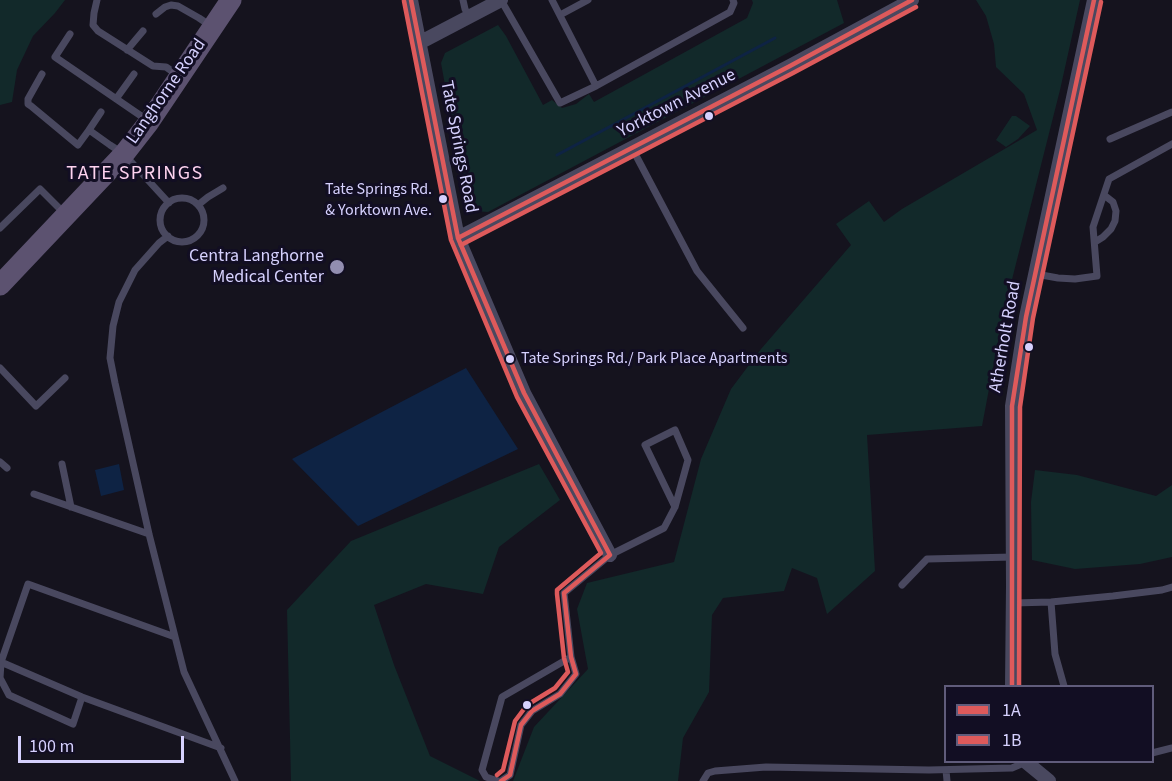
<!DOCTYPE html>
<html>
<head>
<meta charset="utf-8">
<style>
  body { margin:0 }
  #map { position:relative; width:1172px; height:781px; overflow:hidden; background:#15131e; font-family:"Source Sans 3",sans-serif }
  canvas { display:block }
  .legend { position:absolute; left:944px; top:685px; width:210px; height:78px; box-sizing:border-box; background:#120e23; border:2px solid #605c7b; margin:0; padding:8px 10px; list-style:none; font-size:18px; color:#d6d1fe }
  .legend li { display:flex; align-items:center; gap:12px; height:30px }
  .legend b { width:30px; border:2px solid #605c7b }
  .scale { position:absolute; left:18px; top:736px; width:166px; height:27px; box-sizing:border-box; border:3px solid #d6d1fe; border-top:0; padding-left:8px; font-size:18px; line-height:21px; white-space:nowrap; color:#d6d1fe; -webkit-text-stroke:4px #120e23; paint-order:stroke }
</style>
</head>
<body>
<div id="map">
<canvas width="1172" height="781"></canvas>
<ul class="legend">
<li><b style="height:8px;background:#de5a5b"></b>1A</li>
<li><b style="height:8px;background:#de5a5b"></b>1B</li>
</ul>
<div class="scale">100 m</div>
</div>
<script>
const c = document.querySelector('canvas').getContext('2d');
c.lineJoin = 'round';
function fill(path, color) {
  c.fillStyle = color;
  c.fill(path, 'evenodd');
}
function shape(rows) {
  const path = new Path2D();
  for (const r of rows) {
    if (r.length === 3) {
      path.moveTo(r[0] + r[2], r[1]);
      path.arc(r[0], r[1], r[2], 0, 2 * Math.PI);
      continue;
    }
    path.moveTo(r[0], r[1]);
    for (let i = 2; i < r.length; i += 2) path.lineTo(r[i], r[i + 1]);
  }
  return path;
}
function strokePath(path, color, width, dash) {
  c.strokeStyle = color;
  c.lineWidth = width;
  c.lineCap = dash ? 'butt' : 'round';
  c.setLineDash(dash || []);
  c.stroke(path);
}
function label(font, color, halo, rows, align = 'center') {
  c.font = font + ' "Source Sans 3",sans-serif';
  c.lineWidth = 6;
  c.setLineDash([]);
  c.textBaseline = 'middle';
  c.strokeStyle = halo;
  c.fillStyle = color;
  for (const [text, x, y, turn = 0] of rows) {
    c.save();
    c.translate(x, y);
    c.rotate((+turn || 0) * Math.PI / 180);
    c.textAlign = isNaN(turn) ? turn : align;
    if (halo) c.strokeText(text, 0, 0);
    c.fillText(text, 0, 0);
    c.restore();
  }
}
fill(shape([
  [0,0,65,0,55,13,33,36,17,70,12,102,0,105],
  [752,0,837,0,844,23,488,212,474,211,466,200,441,63,445,53,498,25,506,36,543,105,552,100,562,108,576,104,589,94,594,102,747,18,753,3],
  [976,0,1080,0,1060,90,1003,315,982,426,867,435,875,571,827,614,817,578,792,568,784,591,723,598,712,615,709,692,683,738,678,781,513,781,534,727,588,669,577,609,587,583,674,562,701,459,731,389,761,349,851,245,836,224,869,201,884,222,902,209,1037,130,1024,94,996,67,994,44,986,16],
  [1012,116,1016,116,1030,126,1018,139,1006,147,996,140],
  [539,464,560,500,499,547,483,594,426,584,374,605,394,665,430,756,480,781,291,781,287,610,351,541],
  [1035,470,1077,475,1156,496,1172,485,1172,557,1140,564,1075,569,1032,560,1031,502]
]), '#12292a');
fill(shape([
  [466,368,518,449,358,526,292,459],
  [119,464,124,490,101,496,95,470]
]), '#0e2344');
strokePath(shape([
  [557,155,775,38]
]), '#0e2344', 3);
strokePath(shape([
  [97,0,94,13,93,25,98,31,153,66,166,67,179,76],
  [463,0,465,9,469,17],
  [501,0,560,103,596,86],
  [552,0,596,86,730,12,734,3,733,0],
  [156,14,165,7,171,5,178,6,199,18,211,26],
  [560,15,588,0],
  [70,34,55,57,147,120],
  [127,50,143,31],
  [42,74,28,99,28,104,31,106,78,145,89,130,110,145,124,154,169,203],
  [116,99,134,74],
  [89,130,101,112],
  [1110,139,1172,112],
  [632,148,697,271,743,328],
  [182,220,22],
  [198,205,208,197,223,188],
  [0,228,40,189,64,213],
  [168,236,159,243,135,270,119,302,113,326,110,358,115,383,149,534,184,672,235,781],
  [1095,242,1103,237,1111,229,1115,221,1116,211,1113,202,1104,195],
  [1036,274,1058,278,1075,279,1097,276,1093,227,1109,179,1172,144],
  [0,368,36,406,65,378],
  [0,462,7,468],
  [62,464,71,507],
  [34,494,149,534],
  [902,585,927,559,1013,557],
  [1051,602,1055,654,1064,686],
  [1013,603,1051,602,1113,596,1162,590,1172,587],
  [175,637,28,584,1,662,82,697,221,748],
  [1,662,0,678,9,695,73,724,82,697],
  [1152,753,1172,748],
  [946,770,947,781],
  [498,781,486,777,482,770,502,697,571,657],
  [501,781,510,775,521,725,532,711,560,694,576,674,571,657,564,593,610,555,664,528,675,507,688,460,675,430,645,445,675,507],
  [703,781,708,773,715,771,766,767,929,770,1012,768,1026,762]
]), '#49485f', 7);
strokePath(shape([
  [411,0,458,238,524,393,610,555],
  [419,43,501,0],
  [458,238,790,66,912,0],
  [1012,686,1013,586,1012,406,1026,317,1094,0],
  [1026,762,1049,781]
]), '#49485f', 14);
strokePath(shape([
  [0,285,124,154,149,122,231,0]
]), '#5c5270', 21);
strokePath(shape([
  [411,0,458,238,524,393,610,555,564,593,571,657,576,674,560,694,532,711,521,725,510,775,501,781],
  [458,238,790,66,912,0],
  [1012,686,1012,406,1026,317,1094,0]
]), '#de5a5b', 4.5);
strokePath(shape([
  [404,1,451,240,517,397,601,553,557,590,557,594,564,658,568,672,555,688,527,705,515,721,503,770,497,775],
  [461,245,793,73,916,7],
  [1019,686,1020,407,1033,318,1101,2]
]), '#de5a5b', 4.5);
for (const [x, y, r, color] of [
  [709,116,5,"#d6d1fe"],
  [443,199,5,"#d6d1fe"],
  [337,267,8,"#928eb0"],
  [1029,347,5,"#d6d1fe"],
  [510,359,5,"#d6d1fe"],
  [527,705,5,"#d6d1fe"]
]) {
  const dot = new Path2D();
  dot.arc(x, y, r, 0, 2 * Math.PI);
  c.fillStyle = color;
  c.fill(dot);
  strokePath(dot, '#120e23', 2);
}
label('16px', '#d6d1fe', '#120e23', [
  ["Tate Springs Rd.",432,190],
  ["& Yorktown Ave.",432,211],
  ["Tate Springs Rd./ Park Place Apartments",521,359,"left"]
], 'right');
label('18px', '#d6d1fe', '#120e23', [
  ["Langhorne Road",167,92,-55],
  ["Yorktown Avenue",677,104,-27],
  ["Tate Springs Road",458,147,79],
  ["Atherholt Road",1006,337,-80]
]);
label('18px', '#d6d1fe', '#120e23', [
  ["Centra Langhorne",324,257],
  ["Medical Center",324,278]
], 'right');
c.letterSpacing = '1.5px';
label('20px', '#fed3ef', '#120e23', [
  ["TATE SPRINGS",135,175]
]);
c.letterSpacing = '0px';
</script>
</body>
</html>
